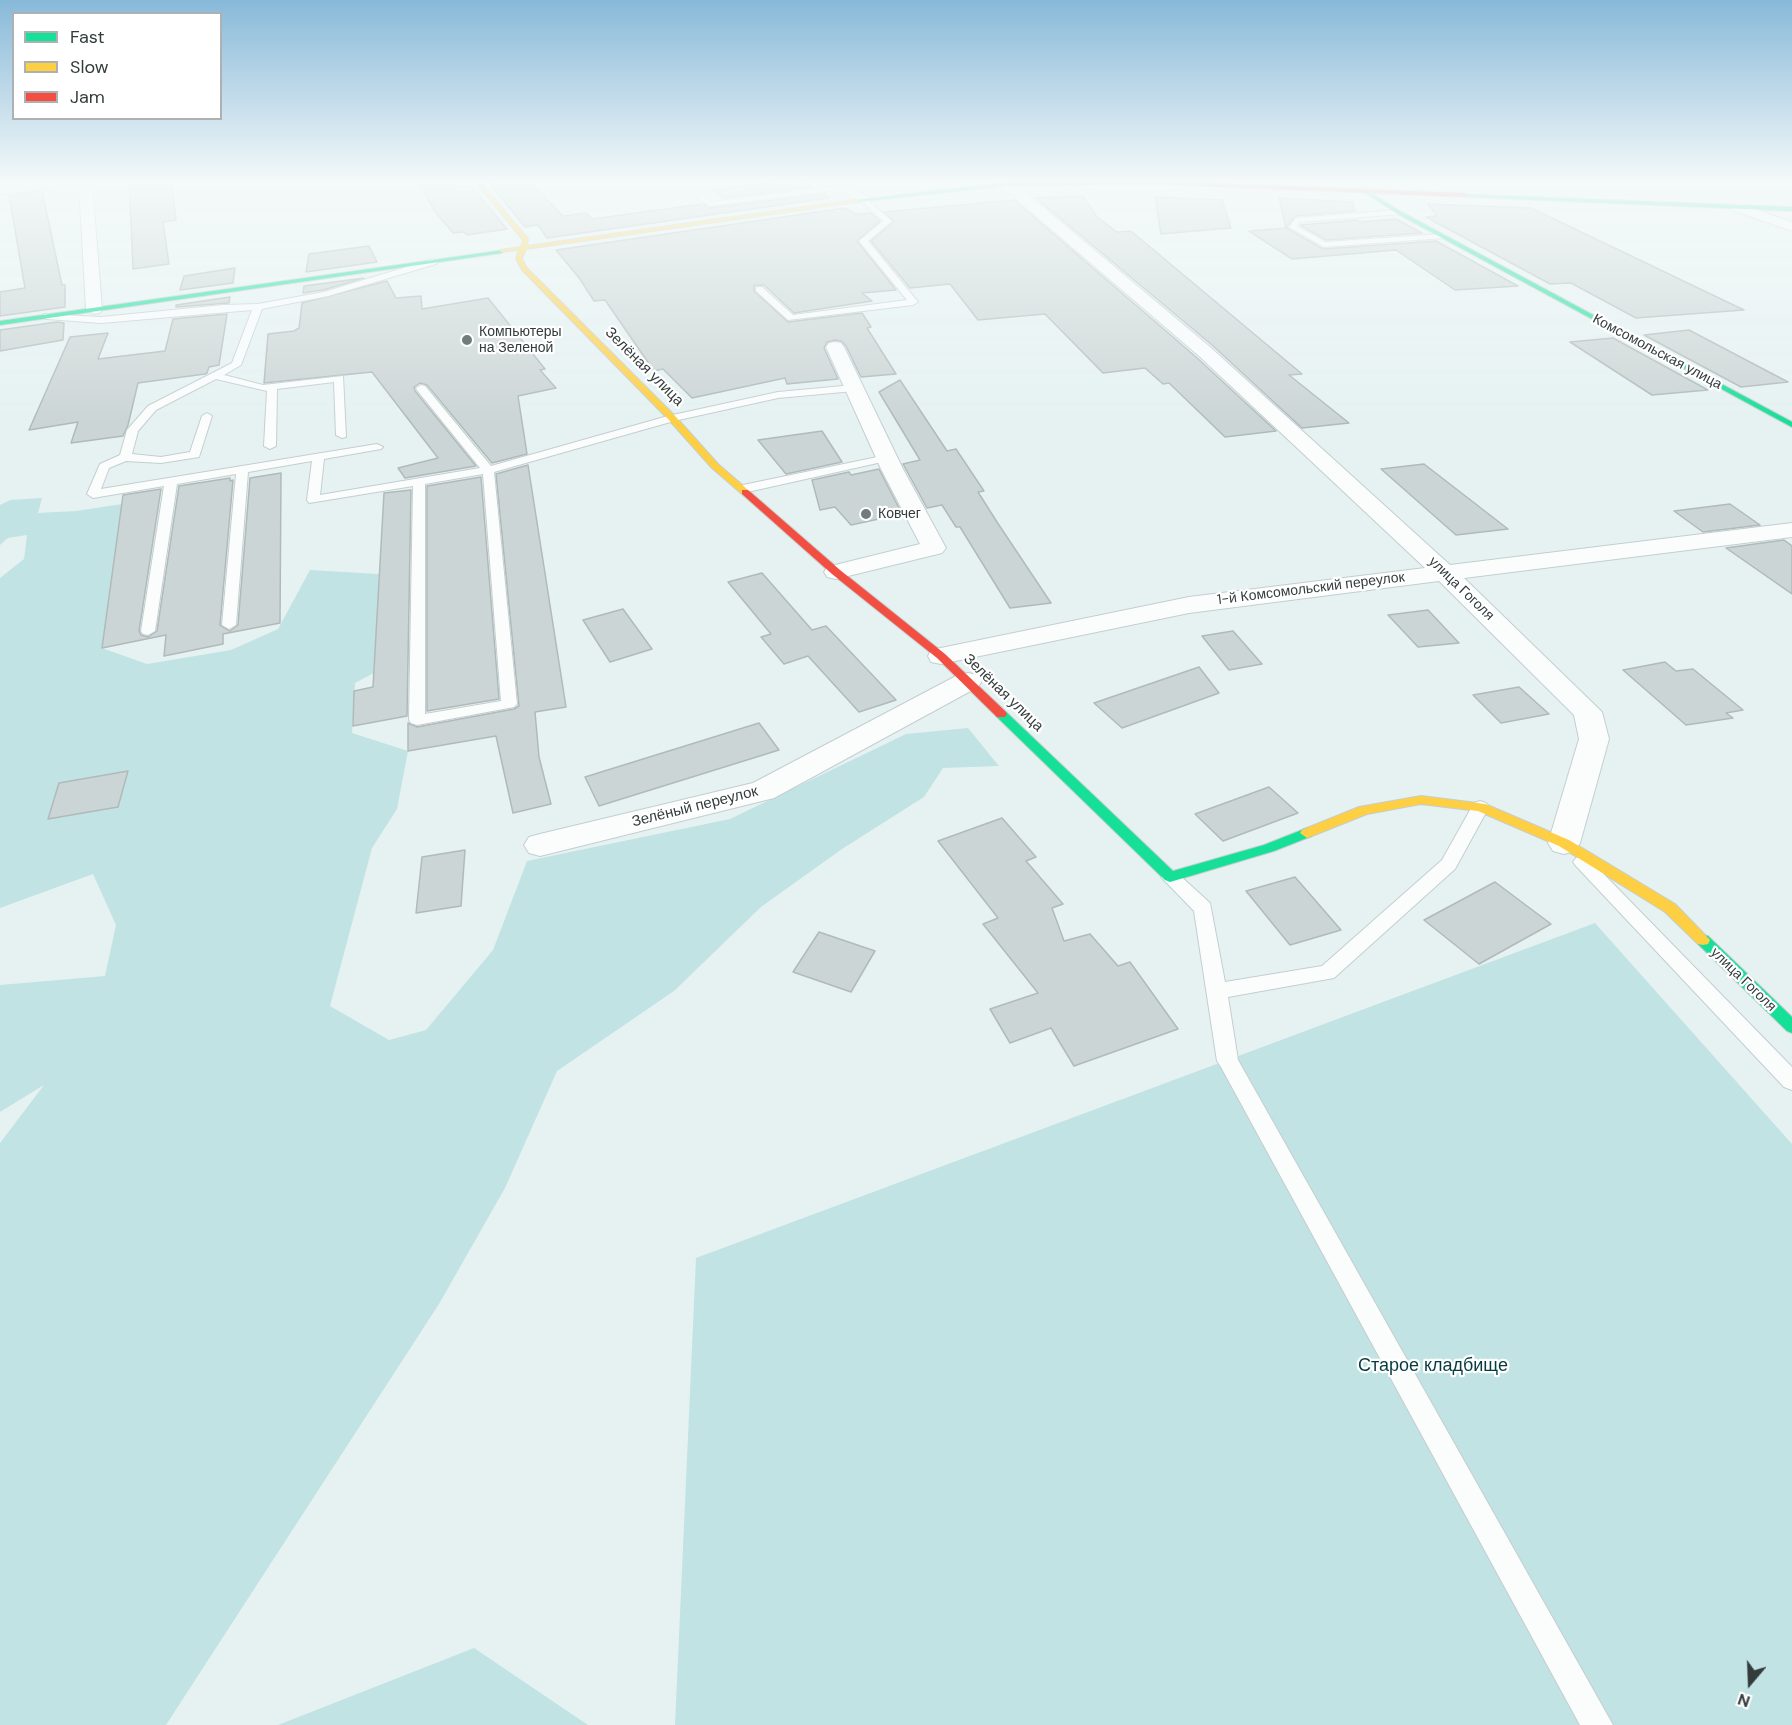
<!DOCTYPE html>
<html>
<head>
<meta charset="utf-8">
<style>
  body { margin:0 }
  #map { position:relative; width:1792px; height:1725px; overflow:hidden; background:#e6f2f2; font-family:"DM Sans",sans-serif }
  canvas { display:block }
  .legend { position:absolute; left:12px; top:12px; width:210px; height:108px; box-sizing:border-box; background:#fff; border:2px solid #adb1b1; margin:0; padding:8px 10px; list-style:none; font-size:18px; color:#333c3c }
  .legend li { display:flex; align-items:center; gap:12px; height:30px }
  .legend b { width:30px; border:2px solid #adb1b1 }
  .north { position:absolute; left:1720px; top:1653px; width:60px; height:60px; -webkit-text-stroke:4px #fff; paint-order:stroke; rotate:199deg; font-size:16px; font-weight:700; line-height:24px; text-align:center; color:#333c3c }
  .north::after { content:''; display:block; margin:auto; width:21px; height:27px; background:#333c3c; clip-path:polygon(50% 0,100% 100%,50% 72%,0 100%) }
</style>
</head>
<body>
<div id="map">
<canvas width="1792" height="1725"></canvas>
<ul class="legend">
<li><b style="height:8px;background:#16e098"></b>Fast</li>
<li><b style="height:8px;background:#ffcf43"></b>Slow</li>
<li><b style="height:8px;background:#f24e42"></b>Jam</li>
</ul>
<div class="north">N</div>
</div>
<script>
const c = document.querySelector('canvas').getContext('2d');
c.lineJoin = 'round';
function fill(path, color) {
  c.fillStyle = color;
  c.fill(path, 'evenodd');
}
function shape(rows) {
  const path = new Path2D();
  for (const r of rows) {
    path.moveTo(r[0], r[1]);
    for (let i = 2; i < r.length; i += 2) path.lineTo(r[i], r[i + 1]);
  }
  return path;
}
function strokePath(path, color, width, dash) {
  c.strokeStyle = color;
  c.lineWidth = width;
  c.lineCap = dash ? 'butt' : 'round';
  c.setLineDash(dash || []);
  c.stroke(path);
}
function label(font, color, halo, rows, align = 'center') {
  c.font = font + ' "DM Sans",sans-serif';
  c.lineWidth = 4.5;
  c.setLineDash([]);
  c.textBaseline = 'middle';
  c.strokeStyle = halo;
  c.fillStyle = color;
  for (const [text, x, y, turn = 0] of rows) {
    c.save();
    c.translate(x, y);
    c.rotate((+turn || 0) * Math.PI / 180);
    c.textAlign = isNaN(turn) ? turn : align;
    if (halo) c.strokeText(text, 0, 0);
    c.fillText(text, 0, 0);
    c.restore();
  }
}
fill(shape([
  [42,498,38,513,76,511,122,504,102,648,147,664,231,650,278,629,310,570,379,574,374,673,355,683,352,733,408,751,397,809,372,848,330,1006,389,1040,426,1030,493,950,527,861,730,819,906,734,968,728,999,766,943,768,924,797,842,849,761,907,674,991,557,1071,505,1188,439,1304,166,1725,0,1725,0,1143,44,1085,0,1112,0,985,105,976,116,925,93,874,0,908,0,578,24,559,27,535,8,538,0,545,0,505,10,500],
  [1595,923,1792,1144,1792,1725,675,1725,696,1258],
  [474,1648,588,1725,278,1725]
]), '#c2e3e4');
const building = shape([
  [129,179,171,179,176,220,163,222,169,264,133,269,129,179],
  [451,179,457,187,471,186,507,229,467,235,464,232,453,233,436,213,418,182,451,179],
  [527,179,563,216,586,213,592,219,703,204,709,208,824,194,829,198,547,238,538,225,525,227,489,183,527,179],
  [795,179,801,179,812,187,723,198,712,190,795,179],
  [42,191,62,285,65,285,65,307,0,316,0,292,25,288,9,195,42,191],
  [1083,196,1097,217,1117,232,1131,231,1302,374,1289,375,1349,423,1302,428,1212,345,1036,198,1083,196],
  [1155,197,1222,200,1231,228,1161,234,1155,197],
  [1279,198,1352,202,1355,211,1296,216,1287,226,1288,229,1323,249,1436,241,1518,286,1455,290,1396,250,1292,259,1249,231,1286,228,1279,198],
  [1014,200,1196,357,1276,431,1225,437,1169,383,1163,384,1145,368,1103,373,1045,314,978,320,950,284,910,288,871,241,894,221,884,212,1014,200],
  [1428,204,1531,208,1744,310,1636,318,1571,283,1550,284,1426,217,1437,216,1428,204],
  [845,208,855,214,871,213,880,221,857,241,896,290,862,293,872,301,794,313,764,285,754,285,754,291,788,322,862,313,871,327,867,328,896,374,861,377,846,346,841,341,835,340,827,342,824,348,838,379,787,384,785,378,692,398,663,369,654,371,605,300,594,301,580,279,556,250,845,208],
  [1396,219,1422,233,1326,240,1300,225,1358,220,1359,222,1396,219],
  [369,246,377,262,306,272,309,254,369,246],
  [235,268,233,283,180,290,184,276,235,268],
  [364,278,323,290,303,293,304,286,364,278],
  [387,281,396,298,421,296,422,309,488,298,545,369,540,370,556,388,518,396,527,454,492,463,427,385,420,383,414,387,415,391,476,466,405,478,398,468,438,458,372,372,264,383,268,334,294,331,299,328,302,303,387,281],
  [230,297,229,303,176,307,176,305,230,297],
  [227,314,219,365,209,367,207,373,205,374,138,383,128,425,123,436,71,443,78,422,29,430,70,337,108,333,98,359,165,351,173,319,227,314],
  [57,322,64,323,63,340,0,351,0,330,57,322],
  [1689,330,1788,382,1741,387,1644,335,1689,330],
  [1613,338,1708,390,1652,395,1570,342,1613,338],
  [900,380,947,451,956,449,984,491,978,492,997,522,1051,603,1010,608,960,527,956,527,942,505,927,508,903,464,920,460,879,392,900,380],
  [822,431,842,462,786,474,758,440,822,431],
  [1424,464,1508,529,1456,535,1381,469,1424,464],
  [528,465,566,707,535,712,539,757,551,804,513,813,496,736,408,751,408,723,417,727,514,709,519,706,496,474,528,465],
  [879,469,902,514,851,525,835,507,820,510,812,480,849,472,851,475,879,469],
  [281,473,280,623,223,634,223,644,164,656,166,635,102,648,123,495,161,489,139,631,141,635,148,637,157,631,179,486,230,478,230,481,233,480,220,625,230,631,238,625,250,478,281,473],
  [481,477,499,699,427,711,427,486,481,477],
  [411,490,407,716,353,726,354,691,373,687,384,493,411,490],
  [1730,504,1760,525,1703,532,1674,511,1730,504],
  [1784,540,1792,546,1792,594,1726,548,1784,540],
  [762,573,812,630,826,626,896,700,859,712,808,656,784,664,761,637,771,634,728,582,762,573],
  [623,609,652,649,610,662,583,620,623,609],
  [1428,610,1459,643,1418,647,1388,615,1428,610],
  [1233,631,1262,664,1229,670,1202,636,1233,631],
  [1665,662,1676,671,1693,669,1743,710,1726,713,1733,718,1686,725,1623,670,1665,662],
  [1199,667,1219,693,1122,728,1094,703,1199,667],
  [1519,687,1549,714,1501,723,1473,695,1519,687],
  [759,723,779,750,599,806,585,777,759,723],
  [128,771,118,807,48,819,59,783,128,771],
  [1269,787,1298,813,1223,841,1195,814,1269,787],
  [1002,818,1036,857,1026,861,1063,904,1052,908,1064,941,1090,934,1118,966,1130,962,1178,1029,1074,1066,1051,1028,1010,1043,990,1009,1038,993,983,924,998,918,938,841,1002,818],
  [465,850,461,906,416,913,422,857,465,850],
  [1295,877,1341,930,1290,945,1246,891,1295,877],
  [1495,882,1551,924,1479,964,1424,920,1495,882],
  [819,932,875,951,851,992,793,972,819,932]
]);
fill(building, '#ccd5d5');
strokePath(building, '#b0baba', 1.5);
const lane = shape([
  [845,185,848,189,709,206,697,197,704,195,711,202,845,185],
  [864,197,892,221,868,241,918,302,913,305,788,320,756,291,756,287,762,287,793,315,907,300,859,241,883,221,861,201,864,197],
  [1398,210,1401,210,1401,214,1299,222,1297,226,1325,242,1443,234,1447,236,1443,238,1324,247,1289,227,1296,218,1398,210],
  [433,259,437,262,436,264,328,296,262,309,241,365,224,375,263,385,343,376,346,437,342,438,336,435,334,382,277,389,276,446,270,449,264,446,267,391,216,379,156,410,138,431,132,454,161,457,190,452,202,416,207,413,212,416,199,457,161,463,126,461,109,468,101,489,377,444,383,447,381,449,324,459,320,495,480,468,417,390,416,388,421,385,425,386,491,466,668,416,778,392,854,385,859,388,854,391,778,398,674,421,494,472,517,704,514,707,417,725,411,723,409,720,413,486,309,503,307,500,312,461,248,472,236,625,229,629,222,625,236,474,177,484,155,631,148,635,143,634,141,631,164,486,93,498,87,494,100,464,120,455,127,430,148,406,232,363,252,310,101,323,47,319,44,318,44,314,101,317,223,305,258,304,324,292,433,259],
  [483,474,501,701,425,714,425,484,483,474],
  [887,455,891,456,891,460,743,493,737,489,743,485,887,455],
  [1480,801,1486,803,1489,807,1455,869,1334,978,1228,997,1238,1060,1613,1725,1580,1725,1221,1067,1217,1061,1194,911,1161,877,1164,872,1170,870,1176,872,1210,903,1225,982,1322,966,1442,860,1474,803,1480,801],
  [1582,856,1588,858,1792,1067,1792,1090,1784,1087,1576,866,1573,862,1576,858,1582,856]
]);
const street = shape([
  [55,179,97,179,92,183,102,309,100,313,94,314,86,309,79,184,0,194,0,186,55,179],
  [827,179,842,179,871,199,869,202,859,202,827,179],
  [1306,179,1324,179,1328,183,1321,187,1306,179],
  [1007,180,1012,181,1210,347,1450,565,1792,523,1792,537,1464,578,1602,712,1609,739,1580,843,1575,851,1564,854,1553,851,1548,843,1579,739,1574,715,1439,581,1189,613,941,664,931,662,928,656,931,650,1189,597,1425,568,1198,355,1002,187,1000,184,1002,181,1007,180],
  [1737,203,1792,222,1792,231,1732,210,1730,207,1737,203],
  [835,342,841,343,844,347,903,469,946,548,942,553,836,579,827,577,824,572,827,567,920,544,881,469,826,347,829,343,835,342],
  [968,673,978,675,982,681,978,687,774,798,540,856,529,853,524,845,529,837,540,834,753,783,958,675,968,673]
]);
const fast = shape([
  [1156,181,1158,184,1007,186,858,202,855,200,1007,182,1156,181],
  [1365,189,1400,211,1792,422,1792,427,1396,213,1363,192,1365,189],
  [1462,194,1792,207,1792,211,1464,197,1462,194],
  [504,250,502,253,0,325,0,321,504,250],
  [1001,710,1005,711,1173,871,1264,845,1307,828,1314,833,1312,836,1274,851,1170,882,1165,880,997,717,995,714,1001,710],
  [1703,935,1708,936,1792,1017,1792,1033,1787,1031,1698,944,1696,940,1698,936,1703,935]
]);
const slow = shape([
  [473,179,478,179,528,239,527,246,860,199,858,202,526,249,522,259,527,268,675,416,718,464,748,490,748,494,742,494,712,468,669,420,522,270,516,259,519,250,500,252,500,250,521,247,523,240,473,179],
  [1421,796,1485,804,1569,840,1675,904,1710,940,1708,944,1703,945,1698,944,1665,912,1559,846,1478,811,1421,804,1367,814,1307,838,1300,833,1302,830,1359,807,1421,796]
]);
const jam = shape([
  [1156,181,1464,193,1467,195,1464,197,1154,184,1156,181],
  [742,490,748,490,840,570,945,654,1005,711,1007,714,1005,717,997,717,937,658,832,574,742,494,742,490]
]);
strokePath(lane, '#c4cecf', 2);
strokePath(street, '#c4cecf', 2);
strokePath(fast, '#c4cecf', 2);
strokePath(slow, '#c4cecf', 2);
strokePath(jam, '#c4cecf', 2);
fill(lane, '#fbfdfd');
fill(street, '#fbfdfd');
fill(fast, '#16e098');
fill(slow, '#ffcf43');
fill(jam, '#f24e42');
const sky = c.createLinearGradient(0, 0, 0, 421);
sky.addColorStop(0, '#88b9d9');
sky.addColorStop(0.43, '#f4f9f9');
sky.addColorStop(1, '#f4f9f900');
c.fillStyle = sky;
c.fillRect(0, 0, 1792, 421);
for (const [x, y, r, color] of [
  [467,340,6,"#727c7c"],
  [866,514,6,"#727c7c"]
]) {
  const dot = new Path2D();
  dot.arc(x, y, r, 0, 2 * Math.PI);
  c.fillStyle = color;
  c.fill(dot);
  strokePath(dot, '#fff', 2);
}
label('14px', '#333c3c', '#fff', [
  ["Компьютеры",479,332],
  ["на Зеленой",479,348],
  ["Ковчег",878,514]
], 'left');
label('14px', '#333c3c', '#fff', [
  ["Комсомольская улица",1657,352,28],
  ["1-й Комсомольский переулок",1311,589,-7],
  ["улица Гоголя",1461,589,44],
  ["улица Гоголя",1743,980,44]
]);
label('15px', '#333c3c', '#fff', [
  ["Зелёная улица",644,367,45],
  ["Зелёная улица",1003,693,44],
  ["Зелёный переулок",695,807,-14]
]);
label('18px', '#063c3f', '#fff', [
  ["Старое кладбище",1433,1366]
]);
</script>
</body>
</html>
